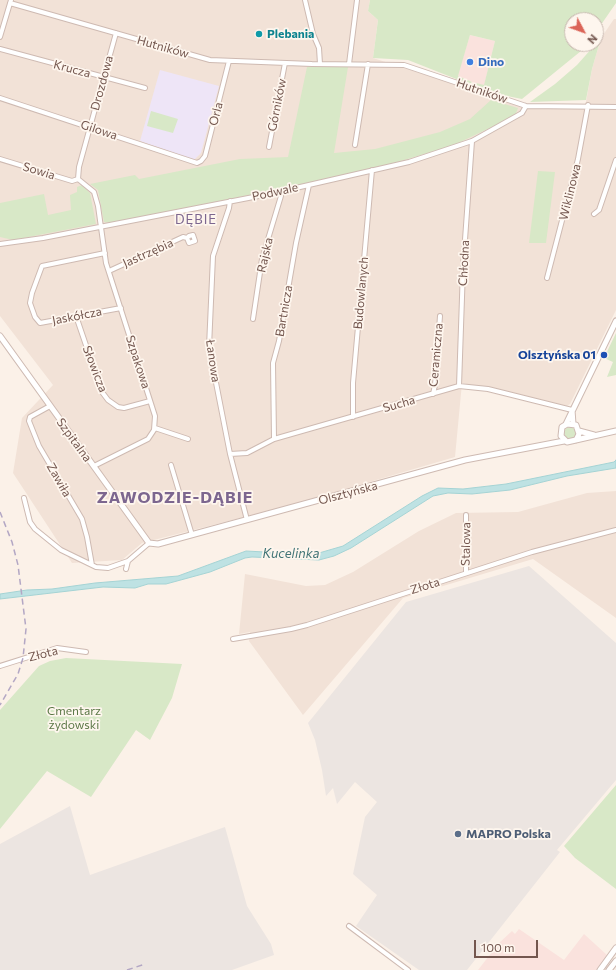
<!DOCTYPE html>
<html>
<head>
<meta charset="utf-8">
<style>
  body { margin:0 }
  #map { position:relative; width:616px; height:970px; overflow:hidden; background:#fbf1e8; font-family:Commissioner,sans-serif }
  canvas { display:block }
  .north { position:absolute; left:564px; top:12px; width:40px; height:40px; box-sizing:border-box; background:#fef6ee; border:1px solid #c6b6ae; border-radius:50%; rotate:131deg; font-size:11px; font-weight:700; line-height:16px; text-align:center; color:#73564e }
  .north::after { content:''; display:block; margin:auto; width:14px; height:18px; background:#db6457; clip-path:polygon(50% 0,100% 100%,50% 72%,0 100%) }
  .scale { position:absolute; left:474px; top:940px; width:64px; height:18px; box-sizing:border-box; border:2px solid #73564e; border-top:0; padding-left:5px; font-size:12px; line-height:14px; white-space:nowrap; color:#73564e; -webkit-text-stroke:3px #fef6ee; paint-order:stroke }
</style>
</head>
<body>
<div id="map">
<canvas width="616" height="970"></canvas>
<div class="north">N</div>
<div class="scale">100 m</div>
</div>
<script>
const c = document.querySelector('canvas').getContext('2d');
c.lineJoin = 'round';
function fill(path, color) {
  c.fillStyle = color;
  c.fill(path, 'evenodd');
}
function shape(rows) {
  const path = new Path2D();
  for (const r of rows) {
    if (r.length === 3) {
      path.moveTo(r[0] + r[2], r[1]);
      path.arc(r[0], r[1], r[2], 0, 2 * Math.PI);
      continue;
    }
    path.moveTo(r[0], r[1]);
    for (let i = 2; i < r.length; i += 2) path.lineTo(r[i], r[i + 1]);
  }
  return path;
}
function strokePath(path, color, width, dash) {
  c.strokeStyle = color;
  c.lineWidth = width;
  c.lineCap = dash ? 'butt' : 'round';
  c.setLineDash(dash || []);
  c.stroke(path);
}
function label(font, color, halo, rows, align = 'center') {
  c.font = font + ' Commissioner,sans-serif';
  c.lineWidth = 3.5;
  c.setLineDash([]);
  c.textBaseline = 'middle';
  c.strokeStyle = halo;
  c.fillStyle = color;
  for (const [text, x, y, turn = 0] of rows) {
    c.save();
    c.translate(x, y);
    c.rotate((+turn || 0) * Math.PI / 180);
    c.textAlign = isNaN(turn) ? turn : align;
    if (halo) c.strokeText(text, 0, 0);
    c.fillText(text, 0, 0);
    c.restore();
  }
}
fill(shape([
  [0,0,370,0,368,11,378,20,373,58,532,109,585,107,592,69,601,38,614,19,616,19,616,310,570,404,567,406,462,383,455,457,284,507,142,543,122,560,72,563,13,473,22,418,53,385,0,316],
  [616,491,616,618,533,559,403,598,303,715,249,641,250,632,239,634,245,574,306,586,325,585,353,572,419,531,456,513,518,512,587,493]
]), '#f2e2d7');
fill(shape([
  [470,35,495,41,484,86,457,77],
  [519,929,564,960,584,934,607,955,596,970,478,970,499,943,512,931,515,934]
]), '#fae2dd');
fill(shape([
  [529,566,616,643,616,780,557,850,560,852,467,970,419,970,356,926,377,895,353,874,365,817,377,802,355,782,337,804,333,788,326,796,322,770,315,740,308,723,406,602],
  [70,806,90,875,225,827,247,906,271,944,274,955,232,970,0,970,0,844]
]), '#ece5e1');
fill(shape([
  [160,70,219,86,201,153,194,160,140,141]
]), '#eee5f7');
fill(shape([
  [370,0,616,0,616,3,596,32,596,20,572,20,572,44,587,44,581,51,522,99,502,95,476,85,476,83,484,85,495,41,470,35,458,76,472,82,469,84,408,60,373,58,378,20,368,11],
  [601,38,592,69,586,100,530,102,555,84,577,65],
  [307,67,348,67,334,153,375,149,440,132,470,119,491,100,518,108,515,116,454,145,391,164,298,185,111,223,104,222,98,190,90,184,135,175,139,179,240,159,288,157],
  [151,111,178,119,173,133,147,126],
  [538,171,555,172,546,243,529,243],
  [82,185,90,193,96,224,13,240,0,237,0,203,44,194,48,215,71,210,70,195,77,192,77,187],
  [616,333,616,375,607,377,613,362,604,358],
  [570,433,6],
  [66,658,182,664,172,698,150,740,136,730,91,797,47,771,0,829,0,710,39,666,50,661],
  [616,785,616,889,575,858,564,846]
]), '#d8e8c7');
const water = shape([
  [616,460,616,468,567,476,510,490,472,494,448,493,433,496,351,548,334,556,319,560,252,557,245,558,210,572,166,584,148,584,135,588,103,587,0,599,0,594,27,590,52,589,95,583,178,576,246,551,303,554,319,553,343,546,422,496,438,488,463,489,506,484,614,462,616,460]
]);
fill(water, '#bee2e3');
strokePath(water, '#a5d3d4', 1);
const minor = shape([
  [305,0,313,34,319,48,320,64],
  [10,3,210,60,312,64,404,65,526,106,616,107],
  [0,37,11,0],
  [0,49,145,88],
  [349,64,357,0],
  [0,98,197,163,201,161,205,156,229,61],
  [355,145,368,64],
  [269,147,285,63],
  [0,159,72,181,78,179],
  [78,179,94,192,98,206,106,263,155,416,154,430,148,439,94,466],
  [78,179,79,167,116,33],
  [230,201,229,208,213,256,209,347,230,454,247,520],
  [594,214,599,210,616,160],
  [0,244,43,238,274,193,409,162,472,141,522,113,526,106],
  [105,253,42,266,32,293,30,303,35,317,40,323,121,308],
  [109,271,183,237,187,238,189,236,193,235,195,241,189,243,187,238],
  [547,278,578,159,588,105],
  [76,316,102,392,108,400,118,407,124,408,150,401],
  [253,319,262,259,281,196,280,192],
  [459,386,463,268,472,141],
  [433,394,435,385,440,316],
  [50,406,30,417,29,421,39,446,82,519,87,537,92,565],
  [353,417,353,383,372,170],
  [155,428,188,439],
  [274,439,273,363,279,341,296,243,309,185],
  [230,454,247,453,274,439,459,386,488,389,572,410],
  [171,465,192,535],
  [24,498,30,522,35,529,61,550,96,567,108,568,128,561],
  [126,569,128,561,149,543],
  [466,573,466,515],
  [233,639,291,629,307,625,532,552,616,530],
  [0,666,57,648,86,652],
  [349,926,408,970]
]);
const tertiary = shape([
  [0,336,149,543,158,544,465,460,564,441],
  [572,410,573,424],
  [566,424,616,321],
  [579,431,594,435],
  [576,440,579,434,576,425,567,424,562,427,561,436,567,442,616,431],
  [600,970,616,948],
  [609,970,616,961]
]);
strokePath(minor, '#cebab2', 6);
strokePath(tertiary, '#cebab2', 7);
strokePath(minor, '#fff', 4);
strokePath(tertiary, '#fff', 5);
strokePath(shape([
  [0,512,12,542,18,565,26,629,23,658,18,674,0,705],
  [127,970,145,964]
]), '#b3a7c4', 1.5, [6, 4]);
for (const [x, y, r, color] of [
  [259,34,4,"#0f9aa8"],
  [470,62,4,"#3f7fe0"],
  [604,355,4,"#1a4fb4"],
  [458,834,4,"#5c6f8a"]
]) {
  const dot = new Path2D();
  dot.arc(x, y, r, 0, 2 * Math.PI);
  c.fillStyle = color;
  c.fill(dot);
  strokePath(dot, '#fef6ee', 1.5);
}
label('bold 12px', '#0d838f', '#fef6ee', [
  ["Plebania",267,34]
], 'left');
label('12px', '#73564e', '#fef6ee', [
  ["Hutników",163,47,16],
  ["Krucza",72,69,15],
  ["Drozdowa",102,83,-75],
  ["Hutników",482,91,19],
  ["Górników",277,105,-79],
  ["Orla",216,114,-75],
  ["Gilowa",99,130,18],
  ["Sowia",39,171,17],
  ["Podwale",275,192,-12],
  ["Wiklinowa",570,192,-76],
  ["Jastrzębia",148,253,-24],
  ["Rajska",265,255,-77],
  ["Chłodna",464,263,-87],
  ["Budowlanych",361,293,-85],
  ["Bartnicza",284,311,-80],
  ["Jaskółcza",77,316,-11],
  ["Ceramiczna",436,355,-85],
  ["Łanowa",213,361,82],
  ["Szpakowa",138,362,72],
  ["Słowicza",95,369,69],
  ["Sucha",399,404,-16],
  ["Szpitalna",74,440,54],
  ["Zawiła",59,480,60],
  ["Olsztyńska",348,493,-15],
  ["Stalowa",466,544,-89],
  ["Złota",425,586,-17],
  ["Złota",43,654,-14]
]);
label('bold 12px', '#366cbe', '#fef6ee', [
  ["Dino",478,62]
], 'left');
label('bold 12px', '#164399', '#fef6ee', [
  ["Olsztyńska 01",596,355]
], 'right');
label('12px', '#5c7847', '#fef6ee', [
  ["Cmentarz",74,711],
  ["żydowski",74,725]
]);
label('bold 12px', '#4e5e75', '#fef6ee', [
  ["MAPRO Polska",466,834]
], 'left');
c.letterSpacing = '1px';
label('13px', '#7c668f', '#fef6ee', [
  ["DĘBIE",196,220]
]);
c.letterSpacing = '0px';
label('italic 13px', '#427577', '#fef6ee', [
  ["Kucelinka",291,554]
]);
c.letterSpacing = '1px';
label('bold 16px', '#7c668f', '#fef6ee', [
  ["ZAWODZIE-DĄBIE",175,498]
]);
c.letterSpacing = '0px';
</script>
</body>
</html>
